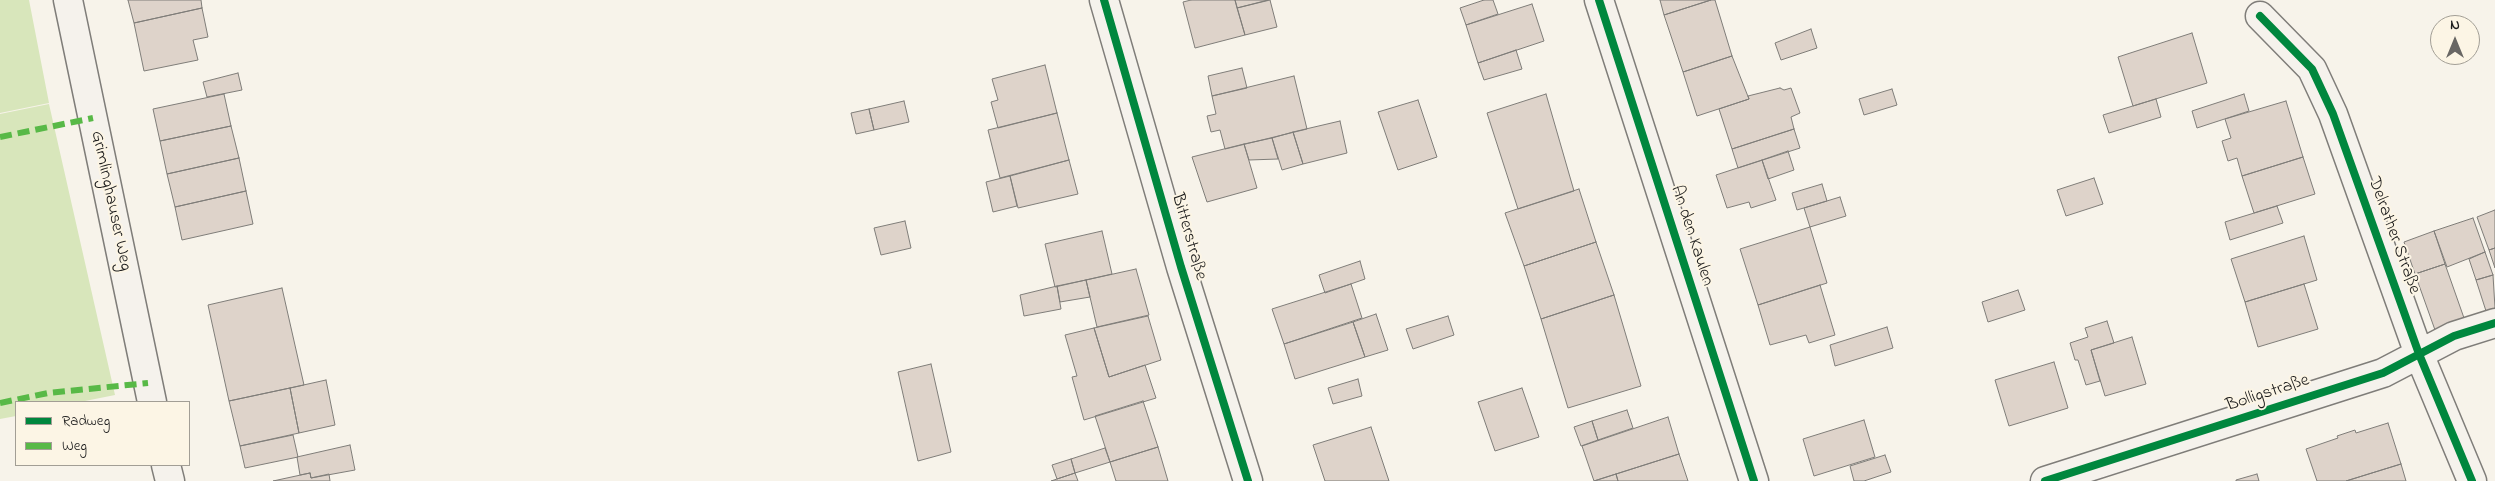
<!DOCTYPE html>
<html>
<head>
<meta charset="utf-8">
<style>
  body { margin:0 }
  #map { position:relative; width:2495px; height:481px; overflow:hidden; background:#f7f3ea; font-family:"Indie Flower",sans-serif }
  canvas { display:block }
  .legend { position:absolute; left:15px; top:401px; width:175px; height:65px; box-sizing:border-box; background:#fcf5e5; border:1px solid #a29e95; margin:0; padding:6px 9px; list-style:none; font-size:15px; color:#1c1c1c }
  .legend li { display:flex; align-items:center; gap:10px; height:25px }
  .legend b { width:25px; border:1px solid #a29e95 }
  .north { position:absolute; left:2430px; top:15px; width:50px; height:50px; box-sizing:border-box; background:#fcf5e5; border:1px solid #a29e95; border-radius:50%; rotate:0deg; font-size:14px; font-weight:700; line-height:20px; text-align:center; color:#1c1c1c }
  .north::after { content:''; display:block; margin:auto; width:18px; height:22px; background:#696764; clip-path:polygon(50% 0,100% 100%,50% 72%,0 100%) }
</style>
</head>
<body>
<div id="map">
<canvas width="2495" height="481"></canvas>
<ul class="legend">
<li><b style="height:6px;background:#00873e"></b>Radweg</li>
<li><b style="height:6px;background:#58b947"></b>Weg</li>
</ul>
<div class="north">N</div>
</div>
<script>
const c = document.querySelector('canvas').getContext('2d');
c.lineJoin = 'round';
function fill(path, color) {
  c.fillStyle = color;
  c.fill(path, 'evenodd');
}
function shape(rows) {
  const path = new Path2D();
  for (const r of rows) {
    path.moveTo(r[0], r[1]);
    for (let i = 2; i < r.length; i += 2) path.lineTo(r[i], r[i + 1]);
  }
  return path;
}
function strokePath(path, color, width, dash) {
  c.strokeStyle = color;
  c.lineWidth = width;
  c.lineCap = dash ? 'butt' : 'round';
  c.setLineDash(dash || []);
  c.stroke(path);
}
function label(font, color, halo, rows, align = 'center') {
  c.font = font + ' "Indie Flower",sans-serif';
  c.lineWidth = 4;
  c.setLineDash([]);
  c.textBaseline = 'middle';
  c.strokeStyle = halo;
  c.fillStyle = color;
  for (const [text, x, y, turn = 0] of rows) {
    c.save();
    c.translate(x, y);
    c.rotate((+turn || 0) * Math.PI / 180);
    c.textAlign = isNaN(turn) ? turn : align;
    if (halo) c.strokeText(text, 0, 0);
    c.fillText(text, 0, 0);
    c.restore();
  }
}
fill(shape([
  [0,0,29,0,49,103,0,113],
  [49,104,115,395,80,402,16,402,16,416,0,419,0,114]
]), '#d8e6bb');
const building = shape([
  [128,0,201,0,202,8,134,23,128,0],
  [1191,0,1235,0,1245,35,1195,48,1183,2,1191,0],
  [1235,0,1268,0,1237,8,1235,0],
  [1270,0,1277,27,1245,35,1237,8,1270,0],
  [1484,0,1493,0,1498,14,1466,25,1460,8,1484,0],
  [1660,0,1711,0,1664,15,1660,0],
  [1711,0,1715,0,1732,56,1683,72,1664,15,1711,0],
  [1532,4,1544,41,1478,63,1466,25,1532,4],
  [202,8,208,37,193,40,198,60,144,71,134,23,202,8],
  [1811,29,1817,48,1781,60,1775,43,1811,29],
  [2192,33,2207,83,2133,106,2118,57,2192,33],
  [1516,50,1522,69,1484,80,1478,63,1516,50],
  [1732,56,1749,99,1697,116,1683,72,1732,56],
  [1045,65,1057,113,998,128,991,102,998,100,992,79,1045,65],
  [1242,68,1247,88,1212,96,1208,76,1242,68],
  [238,73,242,90,207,97,203,82,238,73],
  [1294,76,1307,129,1225,149,1220,130,1211,132,1207,116,1216,114,1212,96,1294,76],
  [1780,88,1784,90,1791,88,1800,113,1791,117,1794,129,1732,149,1719,109,1749,99,1748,96,1780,88],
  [1892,89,1897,105,1864,115,1859,99,1892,89],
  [224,94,231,126,160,141,153,109,224,94],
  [1546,94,1574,191,1518,209,1487,113,1546,94],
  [2244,94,2249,111,2197,128,2192,111,2244,94],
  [2156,99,2161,117,2109,133,2103,115,2156,99],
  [1418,100,1437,157,1398,170,1378,112,1418,100],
  [904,101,909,122,874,130,869,109,904,101],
  [2286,101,2303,157,2242,176,2237,158,2228,161,2222,141,2231,138,2225,119,2286,101],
  [869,109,874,130,856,134,851,113,869,109],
  [1057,113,1069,160,1000,178,988,130,1057,113],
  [1340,121,1347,153,1303,164,1293,132,1340,121],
  [231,126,239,158,167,174,160,141,231,126],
  [1794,129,1800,148,1738,168,1732,149,1794,129],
  [1293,132,1303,164,1282,170,1272,138,1293,132],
  [1272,138,1278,159,1249,160,1244,144,1272,138],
  [1244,144,1257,188,1207,202,1192,157,1244,144],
  [1788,151,1794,170,1768,179,1762,160,1788,151],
  [2303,157,2315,194,2254,213,2242,176,2303,157],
  [239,158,246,191,175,207,167,174,239,158],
  [1069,160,1078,194,1018,208,1010,176,1069,160],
  [1762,160,1776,200,1751,208,1749,202,1727,208,1716,175,1762,160],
  [1010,176,1017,206,993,212,986,182,1010,176],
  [2094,178,2103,204,2066,216,2057,190,2094,178],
  [1822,184,1827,201,1797,210,1792,193,1822,184],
  [1579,189,1596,242,1524,266,1505,213,1579,189],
  [246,191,253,224,182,240,175,207,246,191],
  [1840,197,1846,216,1810,227,1804,208,1840,197],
  [2277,206,2283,223,2230,240,2225,222,2277,206],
  [2495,210,2495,248,2489,250,2477,217,2495,210],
  [2473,218,2485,252,2447,267,2434,231,2473,218],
  [905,221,911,248,881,255,874,228,905,221],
  [1810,227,1827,283,1758,305,1740,249,1810,227],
  [1102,231,1112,274,1055,287,1045,244,1102,231],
  [2434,231,2445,264,2415,274,2404,242,2434,231],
  [2304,236,2317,280,2245,302,2231,259,2304,236],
  [1596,242,1614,295,1541,319,1524,266,1596,242],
  [2495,248,2495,268,2489,250,2495,248],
  [2485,252,2493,275,2476,280,2469,259,2485,252],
  [1360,261,1365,279,1325,293,1319,275,1360,261],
  [2445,264,2464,318,2435,330,2415,274,2445,264],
  [1136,269,1149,315,1097,327,1086,280,1136,269],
  [2493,275,2495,308,2486,311,2476,280,2493,275],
  [1086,280,1090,297,1060,302,1057,286,1086,280],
  [1351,284,1362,318,1284,344,1272,309,1351,284],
  [2304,284,2318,329,2258,347,2245,302,2304,284],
  [1820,285,1835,335,1809,343,1806,335,1770,345,1758,305,1820,285],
  [1057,286,1061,309,1024,316,1020,295,1057,286],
  [282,288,304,385,229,401,208,305,282,288],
  [2018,290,2025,310,1988,322,1982,302,2018,290],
  [1614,295,1641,386,1568,408,1541,319,1614,295],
  [1376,314,1388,350,1365,357,1353,322,1376,314],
  [1148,316,1161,360,1109,377,1094,328,1148,316],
  [1448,316,1454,335,1413,349,1406,329,1448,316],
  [2107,321,2114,343,2091,350,2100,381,2086,385,2078,360,2075,360,2070,343,2088,337,2085,328,2107,321],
  [1353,322,1365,357,1295,379,1284,344,1353,322],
  [1887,327,1893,348,1835,366,1830,345,1887,327],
  [1094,328,1109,377,1145,365,1156,398,1084,420,1072,377,1077,376,1065,335,1094,328],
  [2132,337,2146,384,2105,396,2091,350,2132,337],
  [2054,362,2068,408,2009,426,1995,380,2054,362],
  [931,364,951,452,918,461,898,372,931,364],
  [1358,379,1362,396,1333,404,1328,388,1358,379],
  [326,380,335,425,299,433,290,388,326,380],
  [290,388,299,433,240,446,229,401,290,388],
  [1522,388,1539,437,1495,451,1478,402,1522,388],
  [1143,401,1158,447,1110,462,1095,416,1143,401],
  [1627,410,1633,428,1598,440,1592,421,1627,410],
  [1668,417,1679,454,1594,481,1582,446,1668,417],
  [1864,420,1875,457,1814,476,1803,439,1864,420],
  [1592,421,1598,440,1581,446,1574,427,1592,421],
  [2388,423,2401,464,2346,481,2317,481,2306,449,2338,438,2337,436,2355,430,2356,433,2388,423],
  [1371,427,1389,481,1325,481,1313,445,1371,427],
  [293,435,298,457,245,468,240,446,293,435],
  [350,445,355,470,311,478,310,473,300,475,297,457,350,445],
  [1158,447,1168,481,1116,481,1110,462,1158,447],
  [1105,448,1110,462,1075,473,1071,459,1105,448],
  [1679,454,1688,481,1618,481,1616,474,1679,454],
  [1885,455,1891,472,1864,481,1854,481,1850,466,1885,455],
  [1071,459,1075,473,1057,479,1052,465,1071,459],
  [2401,464,2406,481,2346,481,2401,464],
  [310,473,311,478,329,474,330,481,273,481,310,473],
  [1075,473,1078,481,1051,481,1075,473],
  [1616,474,1618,481,1594,481,1616,474],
  [2257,474,2259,481,2236,481,2236,480,2257,474]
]);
fill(building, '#ded3ca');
strokePath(building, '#7f7d79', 1);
const street = shape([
  [68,0,152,402],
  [1104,0,1181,267,1248,481],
  [1599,0,1754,481],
  [2260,16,2312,69,2333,114,2419,354,2472,481],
  [166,465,170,481],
  [2045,481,2383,373,2454,336,2495,323]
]);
strokePath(street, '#7f7d79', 31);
strokePath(street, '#f5f2ec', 28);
strokePath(shape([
  [0,137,93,118],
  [0,403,48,393,148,383]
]), '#58b947', 6, [12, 6]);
strokePath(shape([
  [1104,0,1181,267,1248,481],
  [1599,0,1754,481],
  [2260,16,2312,69,2333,114,2419,354,2472,481],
  [2045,481,2383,373,2454,336,2495,323]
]), '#00873e', 8);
label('18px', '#1c1c1c', '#fcf5e5', [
  ["Grimlinghauser Weg",110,201,78],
  ["An den Kaulen",1691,236,72],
  ["Delrather Straße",2393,236,70],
  ["Bitterstraße",1188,237,74],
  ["Bolligstraße",2268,394,-18]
]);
</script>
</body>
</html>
